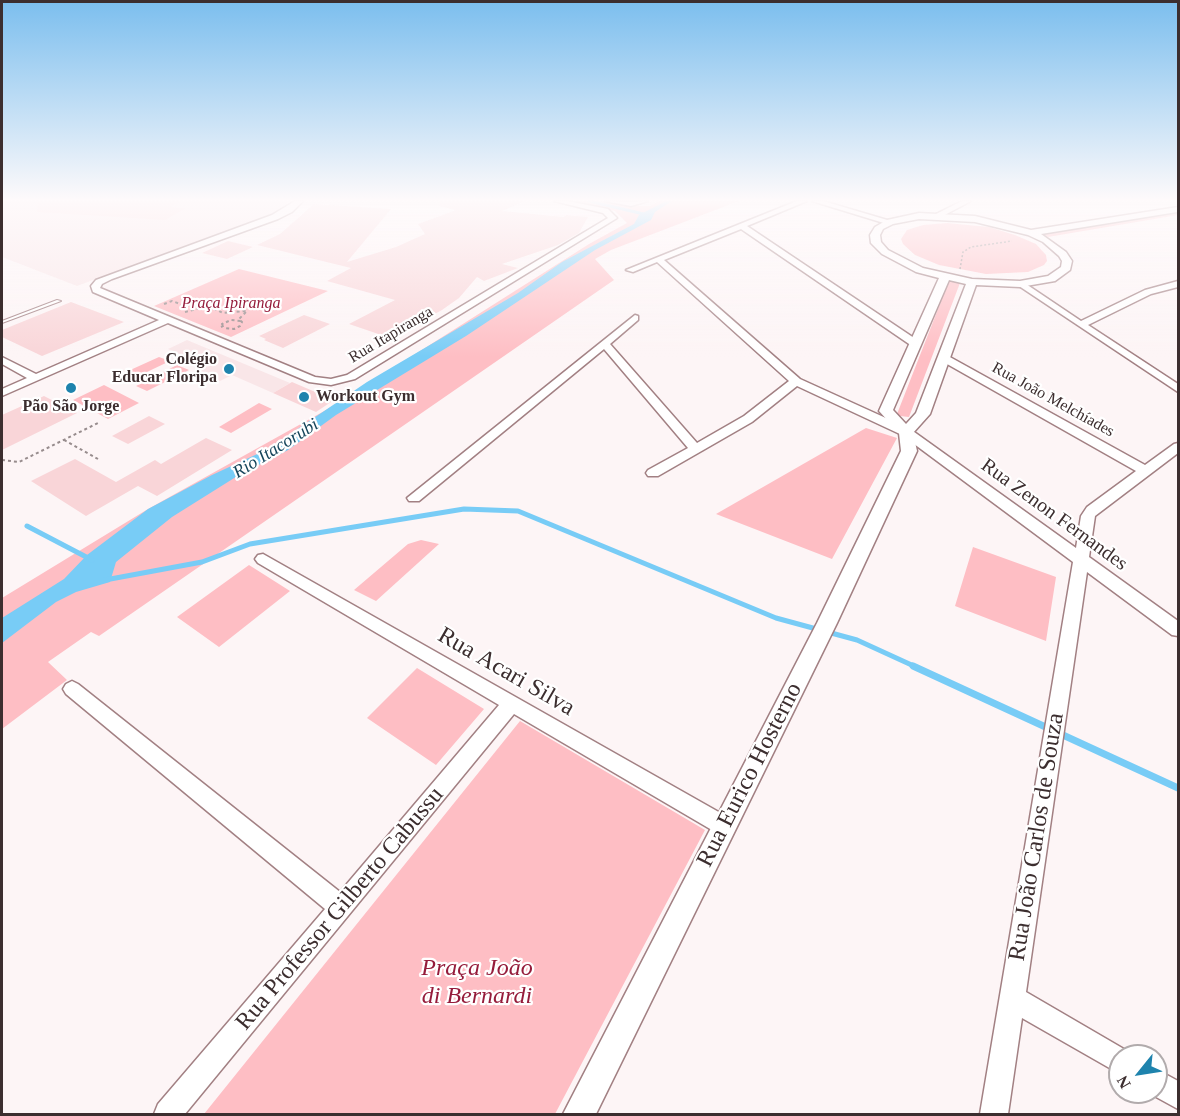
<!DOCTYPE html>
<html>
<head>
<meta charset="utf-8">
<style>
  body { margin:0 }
  #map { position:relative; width:1180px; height:1116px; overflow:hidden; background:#fdf5f6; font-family:Georgia,serif }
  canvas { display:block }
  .frame { position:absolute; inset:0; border:3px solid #3c2e2f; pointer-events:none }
  .north { position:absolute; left:1108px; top:1044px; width:60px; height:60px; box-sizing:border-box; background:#fff; border:2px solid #b1abac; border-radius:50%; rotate:240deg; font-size:16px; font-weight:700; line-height:24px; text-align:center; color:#3c2e2f }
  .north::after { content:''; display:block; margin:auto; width:21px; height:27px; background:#1e83ad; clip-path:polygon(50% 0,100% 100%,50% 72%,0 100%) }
</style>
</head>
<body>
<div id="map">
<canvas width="1180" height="1116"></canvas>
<div class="frame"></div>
<div class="north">N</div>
</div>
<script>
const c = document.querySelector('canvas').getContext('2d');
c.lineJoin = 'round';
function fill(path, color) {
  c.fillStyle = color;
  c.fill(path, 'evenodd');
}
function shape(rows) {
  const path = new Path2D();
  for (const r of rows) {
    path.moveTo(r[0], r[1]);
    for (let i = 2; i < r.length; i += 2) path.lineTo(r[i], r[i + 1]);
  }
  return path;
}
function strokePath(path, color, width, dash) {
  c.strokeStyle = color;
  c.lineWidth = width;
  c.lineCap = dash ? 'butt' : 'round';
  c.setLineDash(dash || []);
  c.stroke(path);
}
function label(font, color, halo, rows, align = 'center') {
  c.font = font + ' Georgia,serif';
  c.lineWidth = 4.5;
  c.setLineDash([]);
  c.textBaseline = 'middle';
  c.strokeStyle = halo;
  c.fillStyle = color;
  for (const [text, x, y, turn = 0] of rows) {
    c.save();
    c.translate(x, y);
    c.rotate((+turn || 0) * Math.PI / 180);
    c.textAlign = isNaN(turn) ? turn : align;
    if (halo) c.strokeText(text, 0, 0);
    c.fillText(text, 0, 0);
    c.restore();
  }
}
fill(shape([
  [2,201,290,201,274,213,77,286,2,257],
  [187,340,290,383,273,393,232,375,220,381,196,371,207,365,168,349]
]), '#f9e6e8');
fill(shape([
  [569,201,598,201,629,206,650,206,659,201,739,201,611,250,595,259,614,280,99,636,91,632,48,662,67,680,2,729,2,598,148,509,335,405,589,244,627,223,615,211],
  [1178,212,1178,215,1048,237,1042,234],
  [947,223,989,227,1015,235,1036,244,1046,255,1047,261,1044,265,1028,272,986,274,939,265,915,255,903,244,901,239,907,230,923,225],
  [239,269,328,291,231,337,154,306],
  [949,281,960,283,909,417,900,416,897,414],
  [159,357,170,361,128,381,117,376],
  [177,365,189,370,147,391,136,386],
  [104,385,139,403,108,419,73,400],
  [259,403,272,409,231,433,219,427],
  [866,428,897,438,832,559,716,514],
  [421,540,439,544,376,601,354,590,408,544],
  [973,547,1056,577,1046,641,955,606],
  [249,565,290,591,219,647,177,617],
  [417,668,484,709,436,765,367,718],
  [520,721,705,830,555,1114,204,1114]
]), '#febec4');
fill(shape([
  [666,201,672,201,655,212,651,220,595,250,466,336,336,415,288,450,239,475,172,517,116,562,110,582,76,592,56,602,2,643,2,618,64,579,87,555,148,509,212,475,268,449,367,382,518,293,562,262,634,224,639,215]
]), '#78ccf6');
strokePath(shape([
  [589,201,648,215]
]), '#78ccf6', 3);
strokePath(shape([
  [27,526,92,560],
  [105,580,202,562,250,544,464,509,518,511,776,618,857,640,916,667]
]), '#78ccf6', 5);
strokePath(shape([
  [913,666,1178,788]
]), '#78ccf6', 7);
fill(shape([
  [38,201,181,201,170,207,186,208,165,220,37,212],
  [440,201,525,201,502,211,564,217,566,215,588,217,579,233,558,245,502,264,518,268,484,281,477,277,459,298,442,310,390,338,349,324,395,300,327,281,351,268,257,245,280,234,314,204,391,209,347,262,396,247,425,234,418,224,456,210,439,206],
  [228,241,253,247,227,259,202,253],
  [71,302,124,322,42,356,2,337,2,330],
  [304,315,330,324,283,348,264,340,266,339,259,336],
  [292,382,334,400,316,412,273,393],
  [44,396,77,413,2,450,2,415],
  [149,416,165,424,128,444,112,436],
  [206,438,232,450,157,496,138,486,86,516,31,481,75,459,116,482,155,460,161,464]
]), '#f9d5d8');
const service = shape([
  [57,300,61,301,2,323,2,321,57,300]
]);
const minor = shape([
  [295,201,303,201,292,212,278,219,112,279,102,284,100,288,315,377,331,379,347,375,608,218,603,213,554,201,567,201,608,209,617,218,355,379,331,385,309,382,168,323,2,396,2,389,27,378,2,364,2,357,36,374,159,320,93,292,91,286,96,280,272,215,295,201],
  [605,201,631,202,648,201,631,206,605,201],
  [797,201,807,201,747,226,920,342,920,346,912,346,741,229,664,260,800,379,910,429,1076,548,1081,516,1087,507,1136,471,940,360,940,356,948,356,1145,465,1174,444,1178,443,1178,453,1095,516,1089,557,1178,621,1178,636,1172,635,1087,572,1026,992,1129,1052,1131,1056,1120,1056,1120,1074,1022,1018,1008,1114,980,1114,1073,562,902,435,797,386,752,422,658,476,648,476,646,473,648,470,688,448,604,349,419,501,409,501,407,498,635,315,638,316,638,320,610,344,697,443,744,416,789,381,657,262,633,272,626,270,797,201],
  [812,201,823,201,894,222,887,224,812,201],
  [962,201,971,201,939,218,932,216,962,201],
  [1178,281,1178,287,1151,294,1088,325,1178,384,1178,392,1016,284,1023,282,1081,321,1145,290,1178,281],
  [263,554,731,819,734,826,731,833,724,836,717,833,514,714,185,1114,154,1114,158,1104,325,909,66,694,63,689,66,684,72,681,78,684,340,892,499,705,258,563,255,559,258,555,263,554],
  [1156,1069,1178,1081,1178,1109,1147,1092,1156,1092,1156,1069]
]);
const tertiary = shape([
  [1178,207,1177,212,1041,234,1066,252,1072,261,1070,270,1055,281,1020,287,976,285,930,414,913,433,917,451,837,623,596,1114,563,1114,817,623,901,451,899,433,879,411,939,278,916,272,882,254,871,243,870,235,875,227,887,220,919,213,975,216,1031,230,1178,207],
  [919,219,975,222,1028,235,1043,242,1059,256,1062,261,1061,267,1048,276,1020,281,972,279,923,268,888,250,881,242,880,235,883,229,893,224,919,219],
  [949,280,966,284,916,413,906,424,893,410,949,280]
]);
strokePath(service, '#a28083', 2);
strokePath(minor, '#a28083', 3);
strokePath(tertiary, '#a28083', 3);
strokePath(shape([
  [960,269,963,252,971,247,1012,241]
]), '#978c8d', 1.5, [2, 2]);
strokePath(shape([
  [164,304,172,301,183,305],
  [185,312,208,306,223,313,247,311,239,319,242,322,240,326,234,329,224,328],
  [221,327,225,325,222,324,231,320,241,321],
  [64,440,98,459],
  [2,460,19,462,98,423]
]), '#978c8d', 2, [3, 3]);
fill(service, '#fff');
fill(minor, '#fff');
fill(tertiary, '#fff');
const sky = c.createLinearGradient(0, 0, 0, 357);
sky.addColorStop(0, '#7bbeee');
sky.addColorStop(0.56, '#fefafb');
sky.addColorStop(1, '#fefafb00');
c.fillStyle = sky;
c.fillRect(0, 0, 1180, 357);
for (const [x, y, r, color] of [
  [229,369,6,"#1e83ad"],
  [71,388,6,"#1e83ad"],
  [304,397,6,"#1e83ad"]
]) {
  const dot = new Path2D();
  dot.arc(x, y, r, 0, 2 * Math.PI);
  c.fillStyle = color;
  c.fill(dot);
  strokePath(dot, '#fff', 2);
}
label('italic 16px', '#951c3b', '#fff', [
  ["Praça Ipiranga",231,304]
]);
label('16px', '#3c2e2f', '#fff', [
  ["Rua Itapiranga",391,335,-31],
  ["Rua João Melchíades",1053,400,29]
]);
label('bold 16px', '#3c2e2f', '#fff', [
  ["Colégio",217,360],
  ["Educar Floripa",217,378],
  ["Workout Gym",316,397,"left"],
  ["Pão São Jorge",71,407,"center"]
], 'right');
label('italic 18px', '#16455b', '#fff', [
  ["Rio Itacorubi",276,449,-32]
]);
label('20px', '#3c2e2f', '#fff', [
  ["Rua Zenon Fernandes",1054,515,36]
]);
label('24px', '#3c2e2f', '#fff', [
  ["Rua Acari Silva",506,672,30],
  ["Rua Eurico Hosterno",750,775,-63],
  ["Rua João Carlos de Souza",1037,837,-81],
  ["Rua Professor Gilberto Cabussu",340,909,-50]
]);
label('italic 24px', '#951c3b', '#fff', [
  ["Praça João",477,969],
  ["di Bernardi",477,997]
]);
</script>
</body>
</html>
